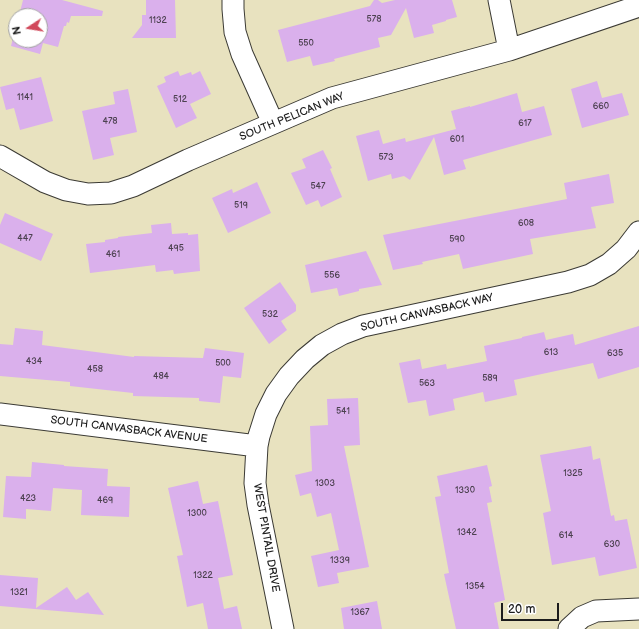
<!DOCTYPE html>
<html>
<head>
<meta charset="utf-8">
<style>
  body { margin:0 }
  #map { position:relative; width:639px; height:629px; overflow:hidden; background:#e8e2bf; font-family:"Balsamiq Sans",sans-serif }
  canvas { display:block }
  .north { position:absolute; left:8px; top:8px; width:40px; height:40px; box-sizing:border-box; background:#fff; border:1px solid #a4a4a4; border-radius:50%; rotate:258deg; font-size:11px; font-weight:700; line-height:16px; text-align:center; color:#1c1c1c }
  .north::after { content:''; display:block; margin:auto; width:14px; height:18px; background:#d1495b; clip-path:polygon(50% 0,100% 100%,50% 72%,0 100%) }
  .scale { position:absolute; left:501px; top:603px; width:58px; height:18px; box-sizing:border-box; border:2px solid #1c1c1c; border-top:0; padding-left:5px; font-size:12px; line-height:14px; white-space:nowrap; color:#1c1c1c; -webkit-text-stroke:3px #fff; paint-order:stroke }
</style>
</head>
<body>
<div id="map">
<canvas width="639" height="629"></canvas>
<div class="north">N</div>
<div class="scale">20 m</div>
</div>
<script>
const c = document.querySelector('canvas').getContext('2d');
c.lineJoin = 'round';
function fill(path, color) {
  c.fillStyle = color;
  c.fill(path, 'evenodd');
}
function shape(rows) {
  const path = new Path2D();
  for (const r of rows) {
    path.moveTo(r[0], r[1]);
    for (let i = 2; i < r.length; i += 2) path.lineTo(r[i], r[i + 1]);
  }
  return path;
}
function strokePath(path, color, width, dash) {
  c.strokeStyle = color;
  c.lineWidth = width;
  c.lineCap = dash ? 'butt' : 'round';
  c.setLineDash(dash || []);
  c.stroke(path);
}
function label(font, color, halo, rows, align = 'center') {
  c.font = font + ' "Balsamiq Sans",sans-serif';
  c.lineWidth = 3.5;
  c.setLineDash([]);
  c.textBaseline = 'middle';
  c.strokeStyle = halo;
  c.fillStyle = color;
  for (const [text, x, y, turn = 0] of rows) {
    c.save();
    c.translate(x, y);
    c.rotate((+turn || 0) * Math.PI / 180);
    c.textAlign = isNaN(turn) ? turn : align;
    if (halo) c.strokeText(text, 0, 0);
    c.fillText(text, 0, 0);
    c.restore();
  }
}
fill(shape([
  [23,0,62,0,103,11,102,16,71,16,69,23,67,22,66,26,64,26,58,47,43,43,40,54,11,46,16,26,16,40,40,40,40,16,19,16],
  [146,0,175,0,176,38,132,38,142,25,142,15,146,15],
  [374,0,378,0,382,3,395,0,452,0,457,17,446,20,446,21,432,25,434,33,414,38,406,8,391,35,378,38,380,47,334,59,335,61,313,66,310,56,287,62,278,30,370,6],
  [178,71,180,76,191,72,192,75,200,71,211,94,190,104,197,118,176,128,157,86,166,82,164,77],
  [41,77,53,121,20,130,14,108,6,110,0,87],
  [597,81,602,98,622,93,629,115,582,128,571,89],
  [128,89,137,132,110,138,114,155,93,160,82,111,115,104,113,92],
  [517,93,522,112,544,106,552,135,463,160,466,169,444,175,434,137,410,180,404,176,392,179,391,174,368,181,356,136,379,130,383,144,405,138,406,142,456,129,451,111,470,106,470,107],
  [323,150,332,168,330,169,342,197,321,207,318,200,306,205,291,173,306,168,302,159],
  [609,174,614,203,591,207,596,228,530,239,533,254,463,269,459,254,422,262,423,264,393,270,383,235,567,199,564,183],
  [257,182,271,213,228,233,212,198,232,189,233,193],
  [5,213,53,234,41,261,0,243,0,225],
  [171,223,172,234,188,233,188,235,198,234,200,271,174,274,173,270,156,272,155,265,90,273,86,244,105,242,105,240,118,238,118,237,152,233,151,225],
  [366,251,382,285,359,289,359,291,339,296,337,288,311,293,305,265],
  [280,282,296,305,296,311,281,321,287,330,269,344,244,308],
  [639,326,639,367,598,379,593,363,514,380,517,395,485,402,483,392,453,399,455,410,429,416,426,400,408,403,399,363,420,359,422,369,446,364,447,369,487,361,484,346,522,338,522,337,544,332,546,340,573,334,575,345],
  [15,328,43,331,42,345,134,357,134,356,203,358,205,348,244,353,241,378,223,376,220,403,199,401,199,398,133,396,133,393,70,386,70,382,0,376,0,344,13,345],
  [358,398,360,445,344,446,369,567,337,573,339,583,318,587,311,556,339,550,331,513,317,517,311,493,300,496,295,475,312,471,310,426,328,425,327,399],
  [591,446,593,460,600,458,611,516,614,515,615,521,627,519,637,568,599,576,595,557,552,565,543,513,551,511,540,455],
  [32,462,64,465,64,466,108,469,107,486,130,487,129,517,81,515,82,490,53,488,51,511,26,509,26,519,3,517,6,476,31,477],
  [487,465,492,486,489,487,492,502,487,503,505,600,494,603,499,629,456,629,444,574,449,573,435,497,441,496,437,476],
  [198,481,203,504,218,501,233,575,218,578,224,609,237,606,242,629,208,629,203,603,187,607,177,556,183,555,168,488],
  [0,575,38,578,36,608,67,587,76,600,88,592,104,615,0,606],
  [377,601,382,629,344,629,341,608]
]), '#dab0ec');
const minor = shape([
  [233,0,233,9,235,32,242,54,273,123],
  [499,0,509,50],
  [0,156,45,182,66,190,88,194,111,193,133,186,188,160,332,98,509,50,639,6],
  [0,414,257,446],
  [283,629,258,505,255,483,257,446,259,436,266,414,276,394,289,376,305,359,322,345,342,334,363,326,568,282,590,275,609,264,626,249,639,232],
  [569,629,582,617,596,611,639,609]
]);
strokePath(minor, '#3b3a34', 23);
strokePath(minor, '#fff', 21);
label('9px', '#4c4150', null, [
  ["578",374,20],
  ["1132",158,21],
  ["550",306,44],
  ["1141",25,98],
  ["512",180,100],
  ["660",601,107],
  ["478",110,122],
  ["617",525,124],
  ["601",457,140],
  ["573",386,158],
  ["547",318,187],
  ["519",241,206],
  ["608",526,224],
  ["447",25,239],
  ["590",457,240],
  ["495",176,249],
  ["461",113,255],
  ["556",332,276],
  ["532",270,315],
  ["613",551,353],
  ["635",615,354],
  ["434",34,362],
  ["500",223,364],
  ["458",95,370],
  ["484",161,377],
  ["589",490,379],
  ["563",427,384],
  ["541",343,412],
  ["1325",573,474],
  ["1303",325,484],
  ["1330",465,491],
  ["423",28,499],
  ["469",105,501],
  ["1300",197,514],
  ["1342",467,533],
  ["614",566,536],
  ["630",612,545],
  ["1339",340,561],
  ["1322",203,576],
  ["1354",475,587],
  ["1321",19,593],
  ["1367",360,613]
]);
label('11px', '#1c1c1c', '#fff', [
  ["SOUTH PELICAN WAY",292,117,-22],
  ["SOUTH CANVASBACK WAY",427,313,-13],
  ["SOUTH CANVASBACK AVENUE",129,430,7],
  ["WEST PINTAIL DRIVE",266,538,80]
]);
</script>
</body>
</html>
